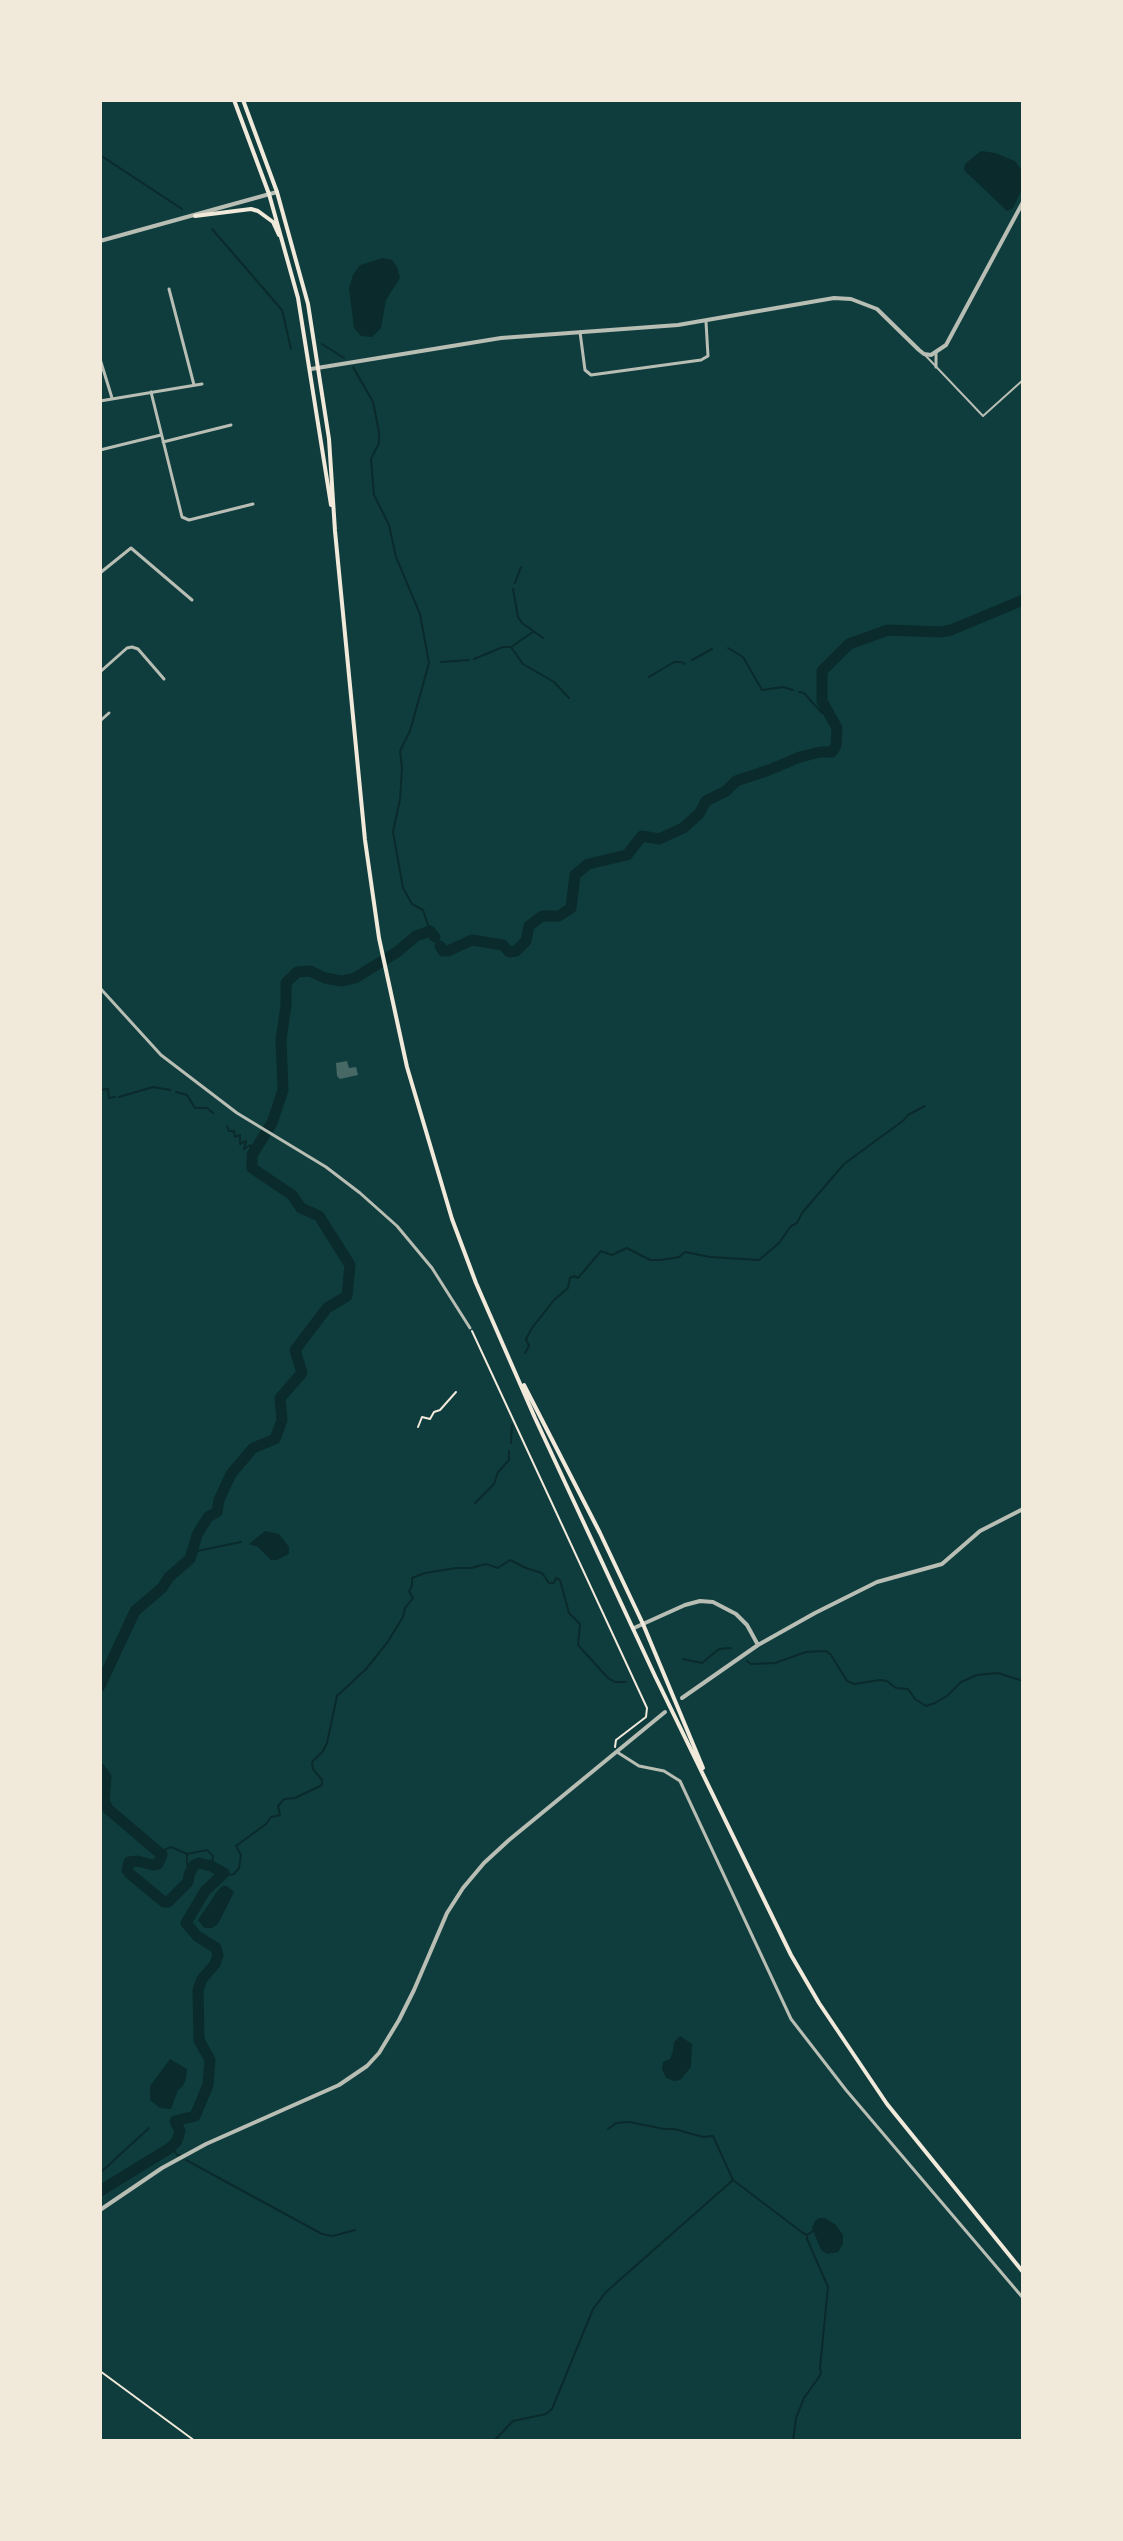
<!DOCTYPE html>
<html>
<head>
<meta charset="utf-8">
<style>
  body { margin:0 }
  #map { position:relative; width:1123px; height:2541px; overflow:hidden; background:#0f3d3e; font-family:Lato,sans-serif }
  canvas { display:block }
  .frame { position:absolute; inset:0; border:102px solid #f1e9da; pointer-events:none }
</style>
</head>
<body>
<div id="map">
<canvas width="1123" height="2541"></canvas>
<div class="frame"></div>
</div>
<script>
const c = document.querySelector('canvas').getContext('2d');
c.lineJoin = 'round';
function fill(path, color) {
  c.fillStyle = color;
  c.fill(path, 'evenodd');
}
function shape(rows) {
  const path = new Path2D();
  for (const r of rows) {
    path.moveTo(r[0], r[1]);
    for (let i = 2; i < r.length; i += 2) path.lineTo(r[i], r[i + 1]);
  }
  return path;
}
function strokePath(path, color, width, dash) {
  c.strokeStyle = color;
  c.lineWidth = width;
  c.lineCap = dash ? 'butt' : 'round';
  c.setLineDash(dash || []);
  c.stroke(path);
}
fill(shape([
  [981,151,995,153,1015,161,1023,172,1023,187,1013,208,1007,211,964,170,965,164],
  [383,258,392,260,397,267,400,278,386,300,381,328,372,337,361,336,354,328,349,288,353,275,360,265],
  [265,1531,279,1534,289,1547,289,1554,277,1560,271,1560,258,1547,249,1544],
  [223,1886,227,1886,234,1892,218,1924,212,1928,204,1928,198,1920,218,1890],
  [680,2036,692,2044,691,2067,680,2080,674,2081,666,2078,662,2069,663,2062,670,2059,673,2051,674,2042],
  [170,2059,187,2069,186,2079,183,2086,178,2090,171,2109,160,2108,150,2100,150,2086],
  [819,2218,825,2218,836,2225,843,2235,843,2244,838,2252,827,2254,821,2250,812,2228,815,2221]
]), '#0a2a2b');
strokePath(shape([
  [100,155,182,209],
  [212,229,282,310,291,349],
  [322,344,344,358],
  [353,367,373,402,379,432,379,443,371,459,374,495,389,525,396,557,420,614,429,663,410,731,400,751,402,768,400,799,393,832,403,888,412,904,423,910,430,931],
  [515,583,521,567],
  [513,589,518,617,522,623,543,638],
  [511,647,523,664,554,682,569,698],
  [728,648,743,657,762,690,783,687,793,690],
  [474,659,503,647,511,647,533,632],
  [692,660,712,649],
  [441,662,469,660],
  [649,677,674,662,682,662,685,664],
  [799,692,804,693,822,713,829,712],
  [100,1090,108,1089,109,1098,115,1097],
  [176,1092,187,1095,195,1108,207,1108,213,1113],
  [119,1097,153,1087,170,1090],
  [227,1126,229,1131,234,1131,235,1137,240,1135,240,1144,246,1141,244,1149,250,1145,252,1155],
  [525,1353,529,1346,526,1339,532,1328,554,1300,568,1288,570,1278,574,1276,578,1278,601,1251,612,1255,627,1248,650,1260,661,1260,679,1257,685,1252,710,1257,759,1260,779,1243,791,1226,797,1223,802,1213,844,1164,904,1120,908,1115,925,1106],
  [511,1443,512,1425],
  [475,1503,494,1484,498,1472,509,1460,509,1451],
  [192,1552,241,1542],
  [683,1659,702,1663,719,1649,731,1648],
  [747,1661,751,1664,775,1663,806,1652,826,1651,831,1655,847,1681,854,1684,880,1680,887,1681,896,1688,908,1689,915,1699,926,1706,935,1703,947,1696,961,1682,977,1675,998,1673,1023,1681],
  [160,1852,171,1847,187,1854,207,1850,213,1856,212,1867],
  [187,1854,187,1865],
  [223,1876,234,1874,239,1868,241,1855,236,1846,266,1824,271,1817,280,1815,278,1806,284,1799,295,1798,322,1785,322,1780,313,1769,312,1762,323,1751,327,1743,337,1696,366,1669,387,1643,403,1617,405,1608,413,1598,409,1591,412,1586,412,1578,425,1573,456,1568,471,1568,486,1564,498,1568,510,1560,526,1568,542,1573,549,1583,554,1583,556,1578,560,1580,569,1613,580,1624,578,1645,608,1678,615,1682,626,1682],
  [608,2129,616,2123,629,2122,664,2129,674,2129,703,2137,713,2136,733,2180,803,2233,807,2235,813,2231],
  [171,2147,177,2155,180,2155],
  [186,2160,322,2234,333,2236,355,2230],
  [100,2173,149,2128],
  [100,2187,106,2187],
  [494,2441,513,2421,546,2414,552,2409,593,2309,606,2292,733,2180],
  [793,2441,796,2418,804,2398,821,2374,820,2368,828,2287,807,2239,807,2235]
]), '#0a2a2b', 2);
strokePath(shape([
  [440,946,443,951,448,951,472,940,503,945,509,952,516,951,526,941,529,926,542,916,559,916,571,908,575,875,588,864,627,855,642,836,659,839,683,828,699,814,706,801,726,791,736,781,769,770,800,757,820,752,832,752,836,746,837,728,822,701,822,671,849,644,888,630,941,632,951,630,1023,600],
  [100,1686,135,1611,162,1588,169,1577,190,1559,197,1535,208,1517,217,1512,219,1500,231,1474,253,1448,275,1439,282,1420,280,1398,302,1373,295,1350,327,1308,347,1296,350,1265,319,1216,301,1208,292,1195,252,1168,252,1155,272,1123,283,1090,281,1040,286,1005,286,983,297,972,310,971,325,978,342,981,355,978,397,952,416,936,430,931,435,937],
  [100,1769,106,1777,104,1801,108,1809,162,1855,158,1864,153,1865,137,1861,129,1862,127,1870,130,1874,164,1902,168,1902,188,1882,189,1875,194,1865,199,1863,211,1866,224,1873,205,1891,186,1923,197,1936,216,1948,218,1955,215,1964,202,1979,198,1990,199,2040,210,2060,208,2085,195,2116,175,2121,180,2131,177,2141,170,2148,100,2191]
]), '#0a2a2b', 11);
fill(shape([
  [347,1061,349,1068,356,1067,358,1075,340,1079,337,1076,336,1063]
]), '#486865');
strokePath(shape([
  [472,1331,647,1708,646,1717,616,1740,615,1747],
  [418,1427,422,1417,430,1419,434,1412,440,1410,456,1392],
  [100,2371,195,2441]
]), '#f1e9da', 2);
strokePath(shape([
  [925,355,983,416,1023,380]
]), '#b8beb3', 2);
strokePath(shape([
  [169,289,194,385],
  [580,332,585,370,591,375,701,360,708,356,706,322],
  [100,359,112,398],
  [936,367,936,353],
  [151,392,182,517,189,520,253,504],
  [100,401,202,384],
  [163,442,231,425],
  [100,450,161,435],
  [100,573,131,548,192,600],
  [100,672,127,648,132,647,138,649,164,679],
  [100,721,109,713],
  [100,988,161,1055,237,1113,326,1167,360,1193,397,1226,432,1268,470,1328],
  [617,1752,639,1766,664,1771,680,1781,791,2019,846,2090,1023,2298]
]), '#b8beb3', 3);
strokePath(shape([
  [100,241,277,192],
  [311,369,501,338,678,325,834,298,851,299,877,309,919,350,924,354,931,355,946,345,1023,202],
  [634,1628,685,1605,700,1601,713,1602,736,1614,747,1625,758,1645],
  [682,1698,758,1645,815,1613,877,1582,942,1564,980,1531,1023,1509],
  [100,2210,162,2168,206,2144,339,2085,367,2066,379,2053,399,2020,414,1990,447,1913,463,1888,484,1863,509,1840,665,1712]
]), '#b8beb3', 4);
strokePath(shape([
  [234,100,269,194,298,298,331,505],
  [243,100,277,192,308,304,329,439,335,531,365,840,379,938,407,1067,452,1219,476,1283,535,1418,655,1676,791,1955,819,2003,887,2104,1023,2272],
  [195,216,251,209,258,211,273,222,279,235],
  [524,1385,600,1533,643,1624,703,1768]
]), '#f1e9da', 4);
</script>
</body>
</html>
